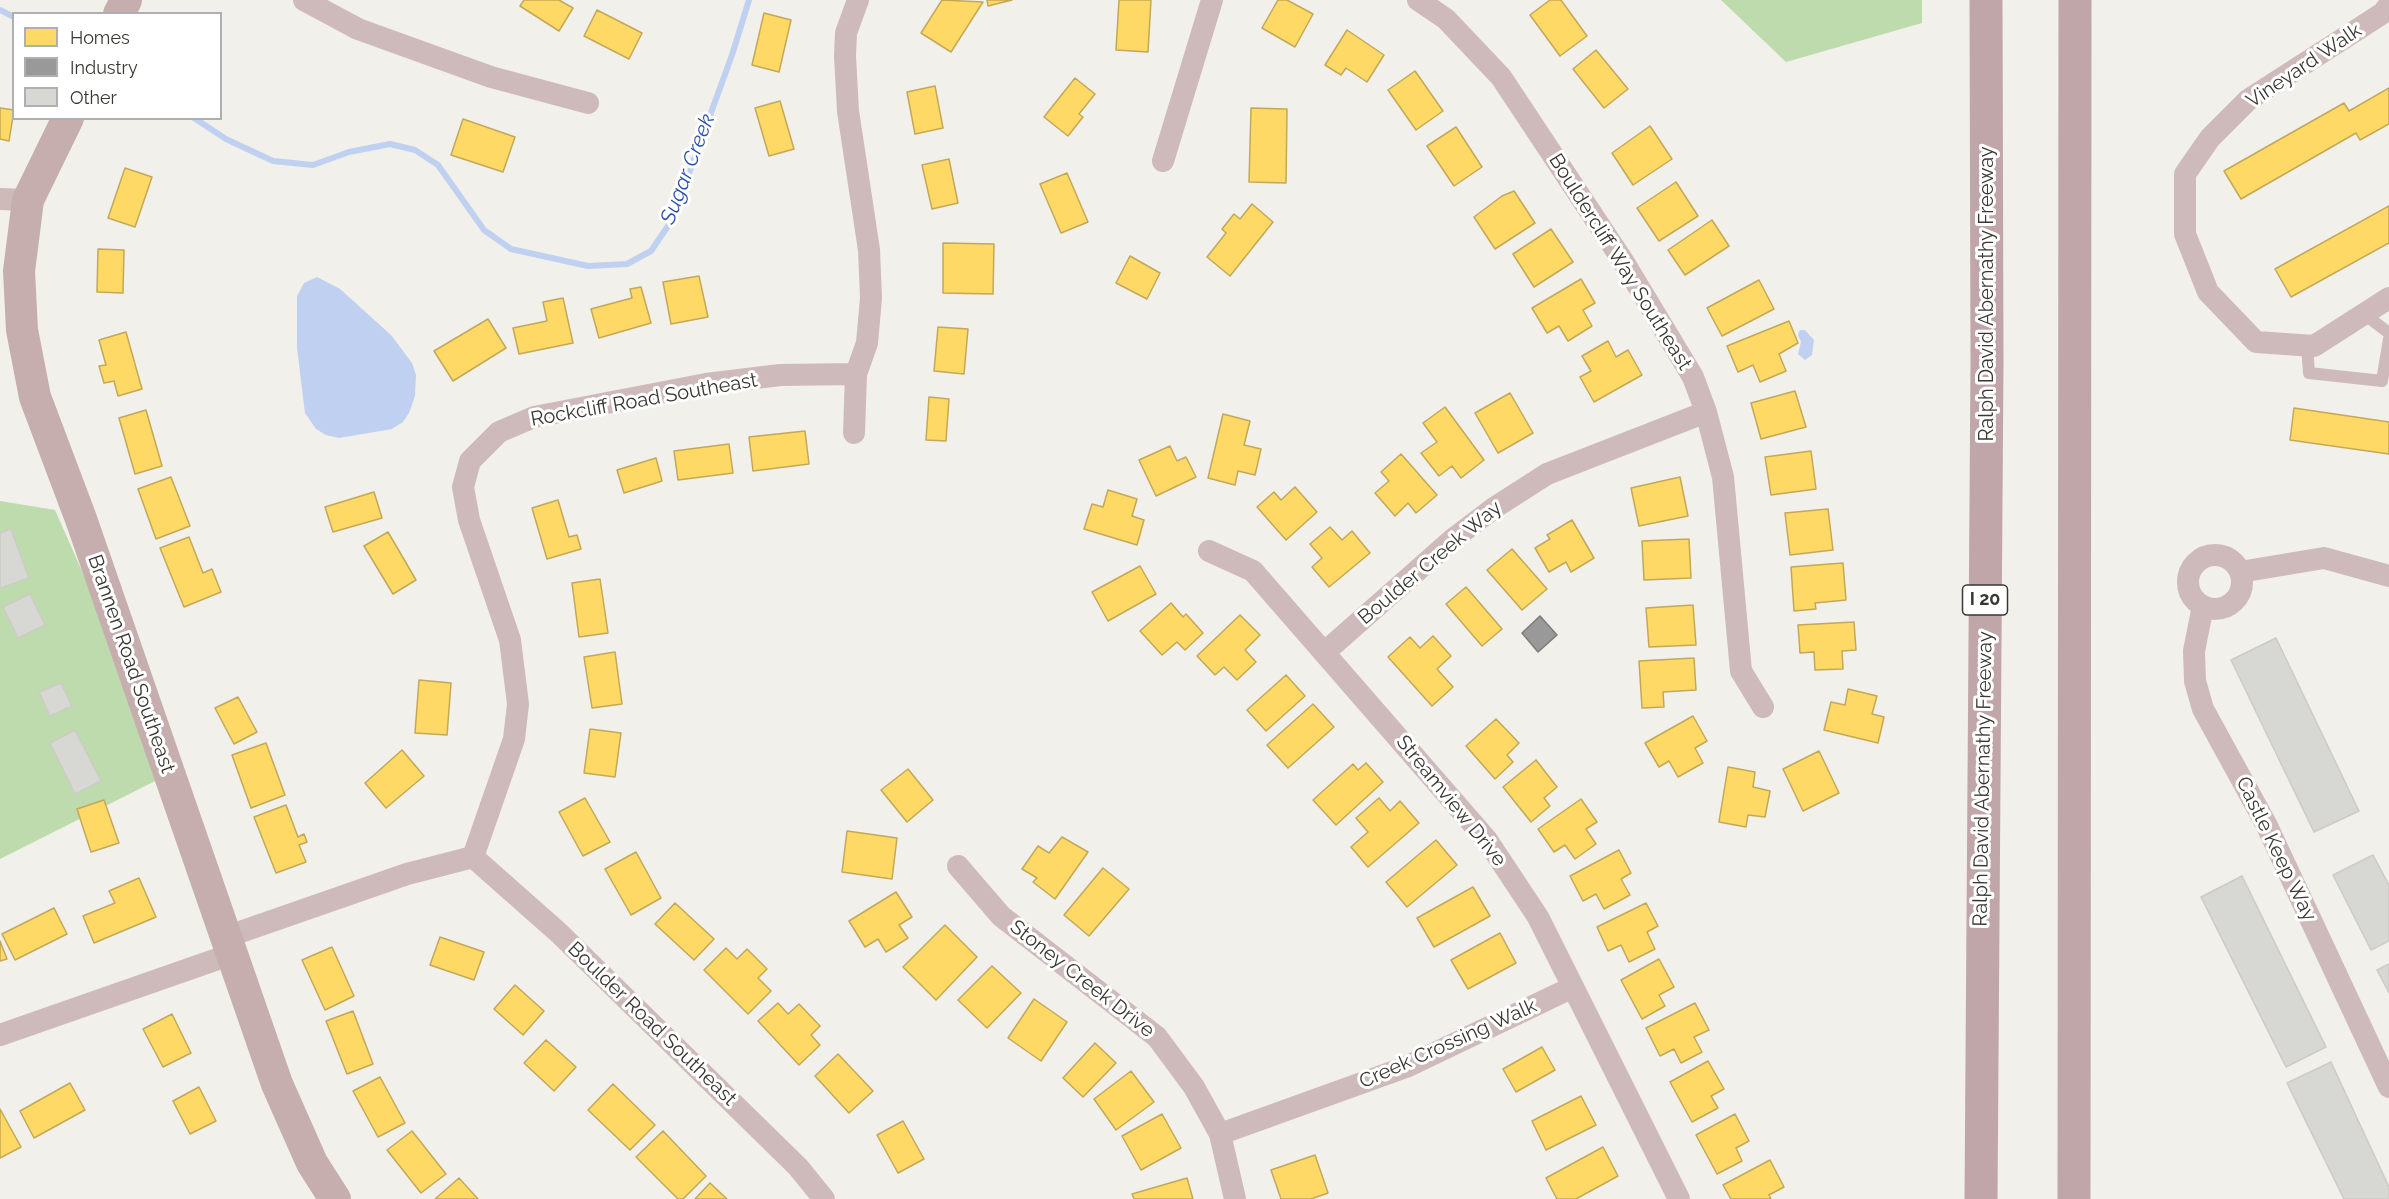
<!DOCTYPE html>
<html>
<head>
<meta charset="utf-8">
<style>
  body { margin:0 }
  #map { position:relative; width:2389px; height:1199px; overflow:hidden; background:#f1f0ea; font-family:Raleway,sans-serif }
  canvas { display:block }
  .legend { position:absolute; left:12px; top:12px; width:210px; height:108px; box-sizing:border-box; background:#fff; border:2px solid #afafad; margin:0; padding:8px 10px; list-style:none; font-size:18px; color:#383733 }
  .legend li { display:flex; align-items:center; gap:12px; height:30px }
  .legend b { width:30px; border:2px solid #afafad }
</style>
</head>
<body>
<div id="map">
<canvas width="2389" height="1199"></canvas>
<ul class="legend">
<li><b style="height:16px;background:#ffd966"></b>Homes</li>
<li><b style="height:16px;background:#999"></b>Industry</li>
<li><b style="height:16px;background:#d7d7d3"></b>Other</li>
</ul>
</div>
<script>
const c = document.querySelector('canvas').getContext('2d');
c.lineJoin = 'round';
function fill(path, color) {
  c.fillStyle = color;
  c.fill(path, 'evenodd');
}
function shape(rows) {
  const path = new Path2D();
  for (const r of rows) {
    if (r.length === 3) {
      path.moveTo(r[0] + r[2], r[1]);
      path.arc(r[0], r[1], r[2], 0, 2 * Math.PI);
      continue;
    }
    path.moveTo(r[0], r[1]);
    for (let i = 2; i < r.length; i += 2) path.lineTo(r[i], r[i + 1]);
  }
  return path;
}
function strokePath(path, color, width, dash) {
  c.strokeStyle = color;
  c.lineWidth = width;
  c.lineCap = dash ? 'butt' : 'round';
  c.setLineDash(dash || []);
  c.stroke(path);
}
function label(font, color, halo, rows, align = 'center') {
  c.font = font + ' Raleway,sans-serif';
  c.lineWidth = 6;
  c.setLineDash([]);
  c.textBaseline = 'middle';
  c.strokeStyle = halo;
  c.fillStyle = color;
  for (const [text, x, y, turn = 0] of rows) {
    c.save();
    c.translate(x, y);
    c.rotate((+turn || 0) * Math.PI / 180);
    c.textAlign = isNaN(turn) ? turn : align;
    if (halo) c.strokeText(text, 0, 0);
    c.fillText(text, 0, 0);
    c.restore();
  }
}
fill(shape([
  [1721,0,1922,0,1922,23,1786,62],
  [0,501,55,510,171,773,0,859]
]), '#bddbac');
fill(shape([
  [317,277,340,289,391,335,412,363,416,375,415,396,409,413,403,422,392,429,339,438,326,435,316,429,305,413,297,348,297,296,304,283],
  [1800,330,1805,330,1814,340,1812,355,1805,360,1798,354,1801,342,1798,335]
]), '#bfd0f0');
const homes = shape([
  [524,0,559,0,573,8,559,31,520,6,524,0],
  [942,0,983,2,951,52,921,33,942,0],
  [987,0,1012,0,988,6,987,0],
  [1119,0,1151,0,1148,52,1116,50,1119,0],
  [1278,0,1287,0,1313,14,1295,47,1262,28,1278,0],
  [1550,0,1561,0,1587,36,1560,56,1530,15,1550,0],
  [597,10,642,33,629,59,584,36,597,10],
  [764,13,791,20,779,72,752,65,764,13],
  [1347,30,1384,55,1367,82,1346,68,1341,75,1325,65,1347,30],
  [1596,50,1628,89,1604,108,1573,69,1596,50],
  [1415,71,1443,111,1416,130,1388,90,1415,71],
  [1075,78,1095,94,1079,114,1083,117,1068,136,1044,117,1075,78],
  [935,86,943,128,915,134,907,92,935,86],
  [2389,88,2389,124,2360,140,2356,133,2241,199,2224,171,2344,103,2349,111,2389,88],
  [780,101,794,149,769,156,755,108,780,101],
  [0,108,14,110,9,141,0,139,0,108],
  [1251,108,1287,109,1286,183,1249,182,1251,108],
  [463,119,515,137,503,172,451,155,463,119],
  [1650,126,1672,159,1633,185,1612,153,1650,126],
  [1456,127,1482,167,1454,186,1427,146,1456,127],
  [949,159,958,203,932,209,922,165,949,159],
  [125,168,152,177,135,227,108,218,125,168],
  [1067,173,1088,222,1061,233,1040,184,1067,173],
  [1676,182,1698,216,1659,241,1637,208,1676,182],
  [1514,191,1535,223,1495,249,1474,217,1502,196,1514,191],
  [1252,204,1273,222,1230,276,1207,257,1226,233,1222,229,1234,214,1240,219,1252,204],
  [2389,206,2389,243,2291,297,2275,269,2389,206],
  [1712,220,1729,246,1685,275,1668,250,1712,220],
  [1551,229,1573,262,1534,287,1513,254,1551,229],
  [943,243,994,244,993,294,943,293,943,243],
  [98,249,124,250,123,293,97,292,98,249],
  [1130,256,1160,273,1147,299,1116,283,1130,256],
  [699,276,708,317,671,324,663,282,699,276],
  [1581,279,1595,303,1583,310,1592,326,1568,341,1559,326,1547,333,1532,308,1581,279],
  [1759,280,1774,309,1722,336,1707,308,1759,280],
  [641,287,651,323,599,338,591,309,632,298,630,289,641,287],
  [563,298,573,343,519,354,513,328,547,321,543,302,563,298],
  [488,319,506,348,453,381,434,351,488,319],
  [1789,321,1798,343,1779,354,1786,371,1760,382,1753,365,1738,372,1727,346,1789,321],
  [938,327,968,329,964,374,934,371,938,327],
  [126,332,142,389,118,396,114,381,104,383,99,366,106,365,99,340,126,332],
  [1608,341,1616,357,1628,350,1642,375,1594,402,1580,377,1591,371,1582,356,1608,341],
  [1795,391,1806,427,1761,439,1751,403,1795,391],
  [1510,393,1533,433,1498,453,1475,413,1510,393],
  [929,397,949,399,946,441,926,440,929,397],
  [1445,407,1484,460,1461,478,1452,466,1439,476,1421,453,1437,442,1423,423,1445,407],
  [2294,408,2389,422,2389,454,2290,440,2294,408],
  [146,410,162,466,135,474,119,418,146,410],
  [1223,414,1250,421,1244,445,1261,449,1255,475,1238,471,1235,485,1208,478,1223,414],
  [805,431,809,464,753,471,749,437,805,431],
  [729,444,733,473,678,480,674,451,729,444],
  [1170,446,1177,461,1186,457,1196,477,1156,496,1139,460,1170,446],
  [1811,451,1816,489,1771,495,1765,457,1811,451],
  [1401,454,1437,495,1416,513,1408,503,1395,516,1375,493,1389,481,1381,472,1401,454],
  [656,458,662,481,624,493,617,470,656,458],
  [171,477,190,526,156,539,138,489,171,477],
  [1680,477,1688,516,1639,526,1631,488,1680,477],
  [1295,487,1317,512,1286,540,1257,507,1274,492,1281,500,1295,487],
  [1108,490,1137,499,1132,516,1144,520,1137,545,1084,529,1092,504,1103,507,1108,490],
  [374,492,382,518,333,532,325,507,374,492],
  [558,500,569,537,577,535,581,549,547,559,532,508,558,500],
  [1828,509,1833,550,1790,555,1785,513,1828,509],
  [1572,520,1594,558,1571,572,1566,562,1549,572,1535,548,1550,539,1547,535,1572,520],
  [1330,527,1342,540,1352,531,1370,553,1329,587,1312,567,1322,558,1310,544,1330,527],
  [388,532,416,580,393,594,364,546,388,532],
  [189,537,203,573,212,569,221,592,184,607,160,548,189,537],
  [1689,539,1691,578,1644,580,1642,541,1689,539],
  [1512,549,1547,589,1522,610,1487,570,1512,549],
  [1843,563,1846,600,1815,603,1816,609,1794,611,1791,567,1843,563],
  [1140,566,1156,594,1108,621,1092,592,1140,566],
  [600,579,608,633,579,637,572,583,600,579],
  [1466,587,1502,629,1482,646,1446,604,1466,587],
  [1171,603,1183,617,1186,614,1203,633,1185,650,1177,642,1162,655,1140,631,1171,603],
  [1693,605,1696,645,1649,647,1646,608,1693,605],
  [1240,615,1260,635,1245,650,1256,662,1237,680,1224,667,1215,675,1197,656,1240,615],
  [1854,622,1856,650,1842,651,1843,669,1815,670,1814,652,1800,653,1798,625,1854,622],
  [1433,636,1451,656,1437,669,1453,687,1432,706,1388,657,1410,637,1420,648,1433,636],
  [615,652,622,704,592,708,584,657,615,652],
  [1694,658,1696,690,1663,692,1664,707,1642,708,1639,661,1694,658],
  [1286,675,1305,696,1266,731,1247,710,1286,675],
  [419,680,451,683,447,735,415,733,419,680],
  [1848,689,1877,696,1872,714,1884,717,1878,743,1824,730,1831,702,1845,705,1848,689],
  [238,697,257,732,234,744,215,708,238,697],
  [1313,704,1334,727,1288,768,1267,745,1313,704],
  [1693,716,1707,741,1695,748,1703,763,1678,777,1669,761,1659,767,1645,743,1693,716],
  [1496,719,1519,743,1507,755,1513,762,1495,779,1466,746,1496,719],
  [590,729,621,733,615,777,584,773,590,729],
  [266,743,285,795,251,808,232,755,266,743],
  [402,750,424,776,386,808,365,783,402,750],
  [1819,751,1839,793,1803,811,1783,769,1819,751],
  [1536,760,1557,787,1544,798,1550,806,1531,822,1503,787,1536,760],
  [1366,763,1383,782,1336,825,1313,800,1353,764,1358,770,1366,763],
  [1728,767,1755,772,1753,787,1770,791,1765,817,1748,815,1746,827,1719,822,1728,767],
  [908,769,933,800,907,822,881,790,908,769],
  [585,798,610,842,583,856,559,812,585,798],
  [1379,798,1390,811,1400,801,1419,823,1368,867,1351,847,1368,832,1356,818,1379,798],
  [1581,799,1597,822,1586,829,1596,844,1575,859,1565,845,1554,852,1538,829,1581,799],
  [104,800,119,843,91,852,77,809,104,800],
  [286,805,298,837,304,834,307,842,299,845,306,862,276,873,254,817,286,805],
  [847,831,897,838,892,879,842,872,847,831],
  [1062,837,1088,852,1055,899,1033,882,1037,878,1022,869,1038,846,1049,853,1062,837],
  [1436,840,1457,865,1407,907,1386,882,1436,840],
  [1619,850,1631,873,1621,879,1630,895,1604,909,1596,894,1583,901,1570,876,1619,850],
  [636,852,661,898,631,915,605,869,636,852],
  [1103,868,1129,889,1089,936,1064,915,1103,868],
  [139,878,156,917,94,943,83,916,115,903,109,891,139,878],
  [1473,887,1490,916,1434,947,1417,918,1473,887],
  [896,892,912,917,899,925,908,938,886,952,878,939,865,947,849,921,896,892],
  [675,903,714,939,694,960,655,924,675,903],
  [1646,903,1658,926,1647,932,1655,949,1629,962,1621,945,1608,951,1597,927,1646,903],
  [54,908,67,934,15,960,2,934,54,908],
  [945,925,977,957,936,1000,903,967,945,925],
  [1500,933,1516,963,1468,989,1451,960,1500,933],
  [440,937,484,952,474,980,430,965,440,937],
  [0,941,7,959,0,961,0,941],
  [332,947,354,996,325,1010,302,960,332,947],
  [726,948,737,959,747,949,767,969,758,978,771,991,748,1014,704,970,726,948],
  [1659,959,1674,987,1659,995,1665,1006,1642,1019,1621,980,1659,959],
  [992,966,1021,993,987,1028,958,1000,992,966],
  [515,985,544,1011,523,1035,494,1009,515,985],
  [1034,999,1067,1022,1041,1061,1008,1038,1034,999],
  [778,1003,788,1014,799,1004,820,1026,811,1035,820,1045,799,1065,758,1021,778,1003],
  [1695,1003,1709,1030,1694,1037,1702,1052,1681,1063,1674,1049,1660,1056,1646,1028,1695,1003],
  [353,1011,373,1064,347,1074,326,1021,353,1011],
  [172,1014,191,1053,163,1067,143,1029,172,1014],
  [546,1040,576,1067,554,1091,524,1063,546,1040],
  [1095,1043,1116,1063,1083,1097,1063,1078,1095,1043],
  [1542,1047,1555,1070,1516,1092,1503,1069,1542,1047],
  [838,1054,873,1091,849,1113,815,1076,838,1054],
  [1708,1061,1724,1089,1711,1096,1718,1108,1692,1122,1670,1082,1708,1061],
  [1131,1071,1154,1102,1116,1130,1094,1099,1131,1071],
  [380,1077,405,1123,378,1137,353,1091,380,1077],
  [70,1083,85,1110,34,1138,20,1111,70,1083],
  [613,1084,655,1125,630,1150,588,1110,613,1084],
  [199,1087,216,1121,190,1134,173,1101,199,1087],
  [1581,1096,1596,1125,1546,1150,1532,1121,1581,1096],
  [0,1109,21,1147,0,1158,0,1109],
  [1162,1114,1181,1148,1141,1170,1122,1136,1162,1114],
  [1735,1114,1749,1141,1736,1148,1742,1161,1717,1174,1696,1135,1735,1114],
  [903,1121,924,1159,898,1173,877,1135,903,1121],
  [412,1131,446,1174,421,1193,387,1150,412,1131],
  [663,1131,706,1176,683,1199,678,1199,636,1157,663,1131],
  [1603,1147,1618,1176,1576,1199,1557,1199,1546,1178,1603,1147],
  [1315,1155,1328,1193,1311,1199,1281,1199,1271,1170,1315,1155],
  [1770,1160,1784,1187,1769,1195,1771,1199,1731,1199,1723,1185,1770,1160],
  [459,1178,478,1199,435,1199,459,1178],
  [1187,1178,1193,1199,1134,1199,1132,1194,1187,1178],
  [710,1183,727,1199,695,1199,710,1183]
]);
fill(homes, '#ffd966');
strokePath(homes, '#c3a857', 1.5);
const industry = shape([
  [1540,616,1557,635,1538,652,1522,633,1540,616]
]);
fill(industry, '#999');
strokePath(industry, '#7c7c7a', 1.5);
strokePath(shape([
  [0,10,14,17],
  [194,118,226,139,273,161,313,165,349,152,390,144,415,150,438,165,484,230,511,249,588,266,627,264,651,251,672,220,732,55,749,0]
]), '#bfd0f0', 6);
const building = shape([
  [11,529,29,578,0,588,0,533,11,529],
  [30,594,45,625,18,638,3,607,30,594],
  [2276,638,2359,811,2314,832,2231,660,2276,638],
  [61,683,72,706,50,716,39,692,61,683],
  [75,730,101,781,75,794,50,743,75,730],
  [2373,855,2389,885,2389,941,2371,950,2333,875,2373,855],
  [2242,876,2326,1047,2286,1067,2201,897,2242,876],
  [2389,964,2389,993,2377,970,2389,964],
  [2331,1062,2389,1187,2389,1199,2344,1199,2287,1083,2331,1062]
]);
fill(building, '#d7d7d3');
strokePath(building, '#cccbc6', 1.5);
strokePath(shape([
  [2364,314,2389,333],
  [2307,346,2309,373,2382,381,2389,339]
]), '#cebaba', 12);
strokePath(shape([
  [304,0,358,29,491,77,588,103],
  [1418,0,1446,19,1501,77,1623,261,1693,377,1706,412,1723,477,1741,671,1763,707],
  [2389,5,2383,13,2248,100,2210,138,2185,174,2185,234,2208,292,2256,342,2314,346,2389,298],
  [1163,161,1212,0],
  [0,199,28,200],
  [854,433,856,374,867,343,871,298,869,250,848,111,845,56,846,33,858,0],
  [1209,551,1253,571,1487,840,1538,917,1679,1199],
  [2215,582,27],
  [2240,572,2324,558,2389,576],
  [2203,606,2194,651,2195,681,2203,709,2266,824,2389,1087],
  [1325,652,1453,539,1494,508,1547,474,1706,412],
  [473,857,514,739,518,704,510,640,469,520,463,487,470,461,499,432,534,417,706,384,780,375,856,374],
  [473,857,559,933,798,1167,824,1199],
  [958,866,1001,916,1157,1037,1194,1087,1220,1134,1235,1199],
  [226,937,407,874,473,857],
  [0,1035,232,954],
  [1220,1134,1406,1067,1573,987]
]), '#cebaba', 22);
strokePath(shape([
  [119,14,126,0],
  [68,118,28,200,19,271,22,330,35,397,81,519,277,1084,312,1163,335,1199]
]), '#c6aeae', 32);
strokePath(shape([
  [1981,1199,1987,362,1986,0],
  [2074,1199,2075,0]
]), '#c0a5a9', 33);
for (const [x, y, w] of [
  [1985,600,45]
]) {
  const box = new Path2D();
  box.roundRect(x - w / 2, y - 15, w, 30, 4.5);
  c.fillStyle = '#fff';
  c.fill(box);
  strokePath(box, '#383733', 1.5);
}
label('bold 18px', '#383733', null, [
  ["I 20",1985,600]
]);
label('20px', '#383733', '#fff', [
  ["Vineyard Walk",2304,66,-34],
  ["Bouldercliff Way Southeast",1620,262,58],
  ["Ralph David Abernathy Freeway",1987,294,-90],
  ["Rockcliff Road Southeast",644,400,-10],
  ["Boulder Creek Way",1430,563,-40],
  ["Brannen Road Southeast",131,664,71],
  ["Ralph David Abernathy Freeway",1983,779,-89],
  ["Streamview Drive",1451,801,51],
  ["Castle Keep Way",2276,849,64],
  ["Stoney Creek Drive",1082,979,38],
  ["Boulder Road Southeast",652,1024,44],
  ["Creek Crossing Walk",1448,1044,-24]
]);
label('italic 21px', '#284fab', '#fff', [
  ["Sugar Creek",688,169,-69]
]);
</script>
</body>
</html>
